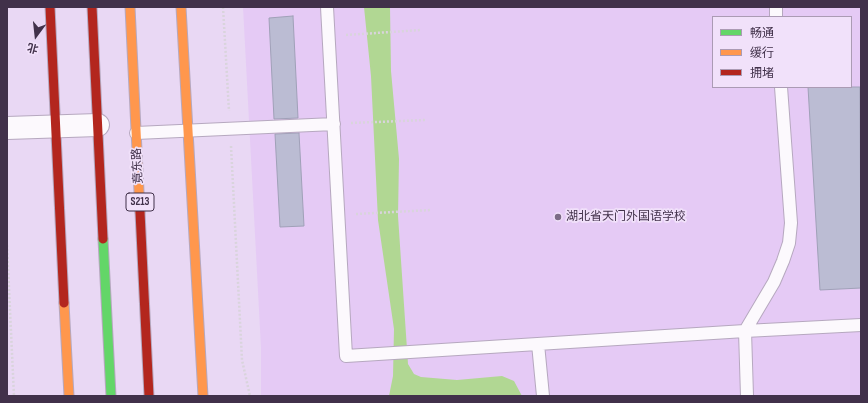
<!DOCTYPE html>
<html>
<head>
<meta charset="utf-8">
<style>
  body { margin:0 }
  #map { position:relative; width:868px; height:403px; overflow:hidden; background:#e9d8f4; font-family:"Sofia Sans Condensed","Noto Sans SC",sans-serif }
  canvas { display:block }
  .frame { position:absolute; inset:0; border:8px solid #41314a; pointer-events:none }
  .legend { position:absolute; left:712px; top:16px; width:140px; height:72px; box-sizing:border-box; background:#f1e1fa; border:1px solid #ab9bb4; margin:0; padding:5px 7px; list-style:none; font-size:12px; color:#41314a }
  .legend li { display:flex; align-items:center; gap:8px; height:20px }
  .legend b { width:20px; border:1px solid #ab9bb4 }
  .north { position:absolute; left:16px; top:16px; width:40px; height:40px; -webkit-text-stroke:3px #f1e1fa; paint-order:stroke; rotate:195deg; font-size:11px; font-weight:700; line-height:16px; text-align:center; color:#41314a }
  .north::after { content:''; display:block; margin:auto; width:14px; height:18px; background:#41314a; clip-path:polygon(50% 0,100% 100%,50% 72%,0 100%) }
</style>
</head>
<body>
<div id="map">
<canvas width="868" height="403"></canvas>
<div class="frame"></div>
<ul class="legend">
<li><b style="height:5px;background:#63d668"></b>畅通</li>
<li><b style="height:5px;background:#ff974d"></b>缓行</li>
<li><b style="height:5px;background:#b3261e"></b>拥堵</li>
</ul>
<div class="north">北</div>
</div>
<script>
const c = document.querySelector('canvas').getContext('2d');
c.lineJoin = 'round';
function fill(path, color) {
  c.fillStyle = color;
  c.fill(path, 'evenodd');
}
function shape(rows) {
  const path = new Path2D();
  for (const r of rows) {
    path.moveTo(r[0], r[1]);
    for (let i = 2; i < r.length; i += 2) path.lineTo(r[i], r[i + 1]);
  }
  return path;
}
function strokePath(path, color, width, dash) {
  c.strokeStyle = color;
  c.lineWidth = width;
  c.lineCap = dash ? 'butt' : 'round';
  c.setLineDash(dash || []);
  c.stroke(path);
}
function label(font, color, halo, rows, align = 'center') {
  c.font = font + ' "Sofia Sans Condensed","Noto Sans SC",sans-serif';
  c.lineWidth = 3.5;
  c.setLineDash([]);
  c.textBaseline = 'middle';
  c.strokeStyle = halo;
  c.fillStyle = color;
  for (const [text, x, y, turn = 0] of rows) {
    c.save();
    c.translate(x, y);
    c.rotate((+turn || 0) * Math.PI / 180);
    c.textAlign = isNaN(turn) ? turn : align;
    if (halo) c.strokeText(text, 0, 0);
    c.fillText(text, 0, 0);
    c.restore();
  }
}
fill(shape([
  [243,7,861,7,861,396,261,396,261,348],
  [713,17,851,17,851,87,713,87]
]), '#e5caf5');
fill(shape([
  [364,7,390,7,391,71,399,159,398,216,408,364,414,374,421,377,457,380,502,376,514,381,522,396,389,396,393,376,394,329,378,220,371,76]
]), '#b1d793');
const building = shape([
  [293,16,298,118,274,119,269,18,293,16],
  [808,87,860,87,861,288,820,290,808,87],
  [299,133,304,226,280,227,275,134,299,133]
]);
fill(building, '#bbbcd3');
strokePath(building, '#a0a1b8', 1);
const lane = shape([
  [327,7,346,356,745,331,747,396],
  [776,7,776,17],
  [136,133,334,124],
  [745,331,774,282,783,261,789,243,791,223,781,87],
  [745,331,861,325],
  [538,344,543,396]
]);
const street = shape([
  [7,128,98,125]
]);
const fast = shape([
  [103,239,111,396]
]);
const slow = shape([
  [130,7,140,212],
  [181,7,203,396],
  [64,303,69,396]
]);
const jam = shape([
  [50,7,64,303],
  [92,7,103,239],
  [140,212,149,396]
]);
strokePath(lane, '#b6a8bf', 14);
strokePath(street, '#b6a8bf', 24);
strokePath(fast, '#b6a8bf', 11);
strokePath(slow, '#b6a8bf', 11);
strokePath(jam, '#b6a8bf', 11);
strokePath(shape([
  [223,7,229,111],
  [346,35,421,30],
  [351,123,426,120],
  [231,146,242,360,250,396],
  [356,214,431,210],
  [7,245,14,396]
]), '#d9d4dc', 2.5, [2, 2]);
strokePath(lane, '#fcf9fd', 12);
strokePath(street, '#fcf9fd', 22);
strokePath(fast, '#63d668', 9);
strokePath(slow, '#ff974d', 9);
strokePath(jam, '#b3261e', 9);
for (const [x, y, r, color] of [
  [558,217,4,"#7c6b86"]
]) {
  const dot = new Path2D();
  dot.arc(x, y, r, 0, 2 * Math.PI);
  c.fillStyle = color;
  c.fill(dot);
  strokePath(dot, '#f1e1fa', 1.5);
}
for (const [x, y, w] of [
  [140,202,28]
]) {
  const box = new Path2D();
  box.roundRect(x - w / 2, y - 9, w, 18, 3);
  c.fillStyle = '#f1e1fa';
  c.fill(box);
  strokePath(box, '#41314a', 1);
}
label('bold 11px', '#41314a', null, [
  ["S213",140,202]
]);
label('12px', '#41314a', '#f1e1fa', [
  ["竟东路",138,166,-93]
]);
label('12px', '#41314a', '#f1e1fa', [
  ["湖北省天门外国语学校",566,217]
], 'left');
</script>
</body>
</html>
